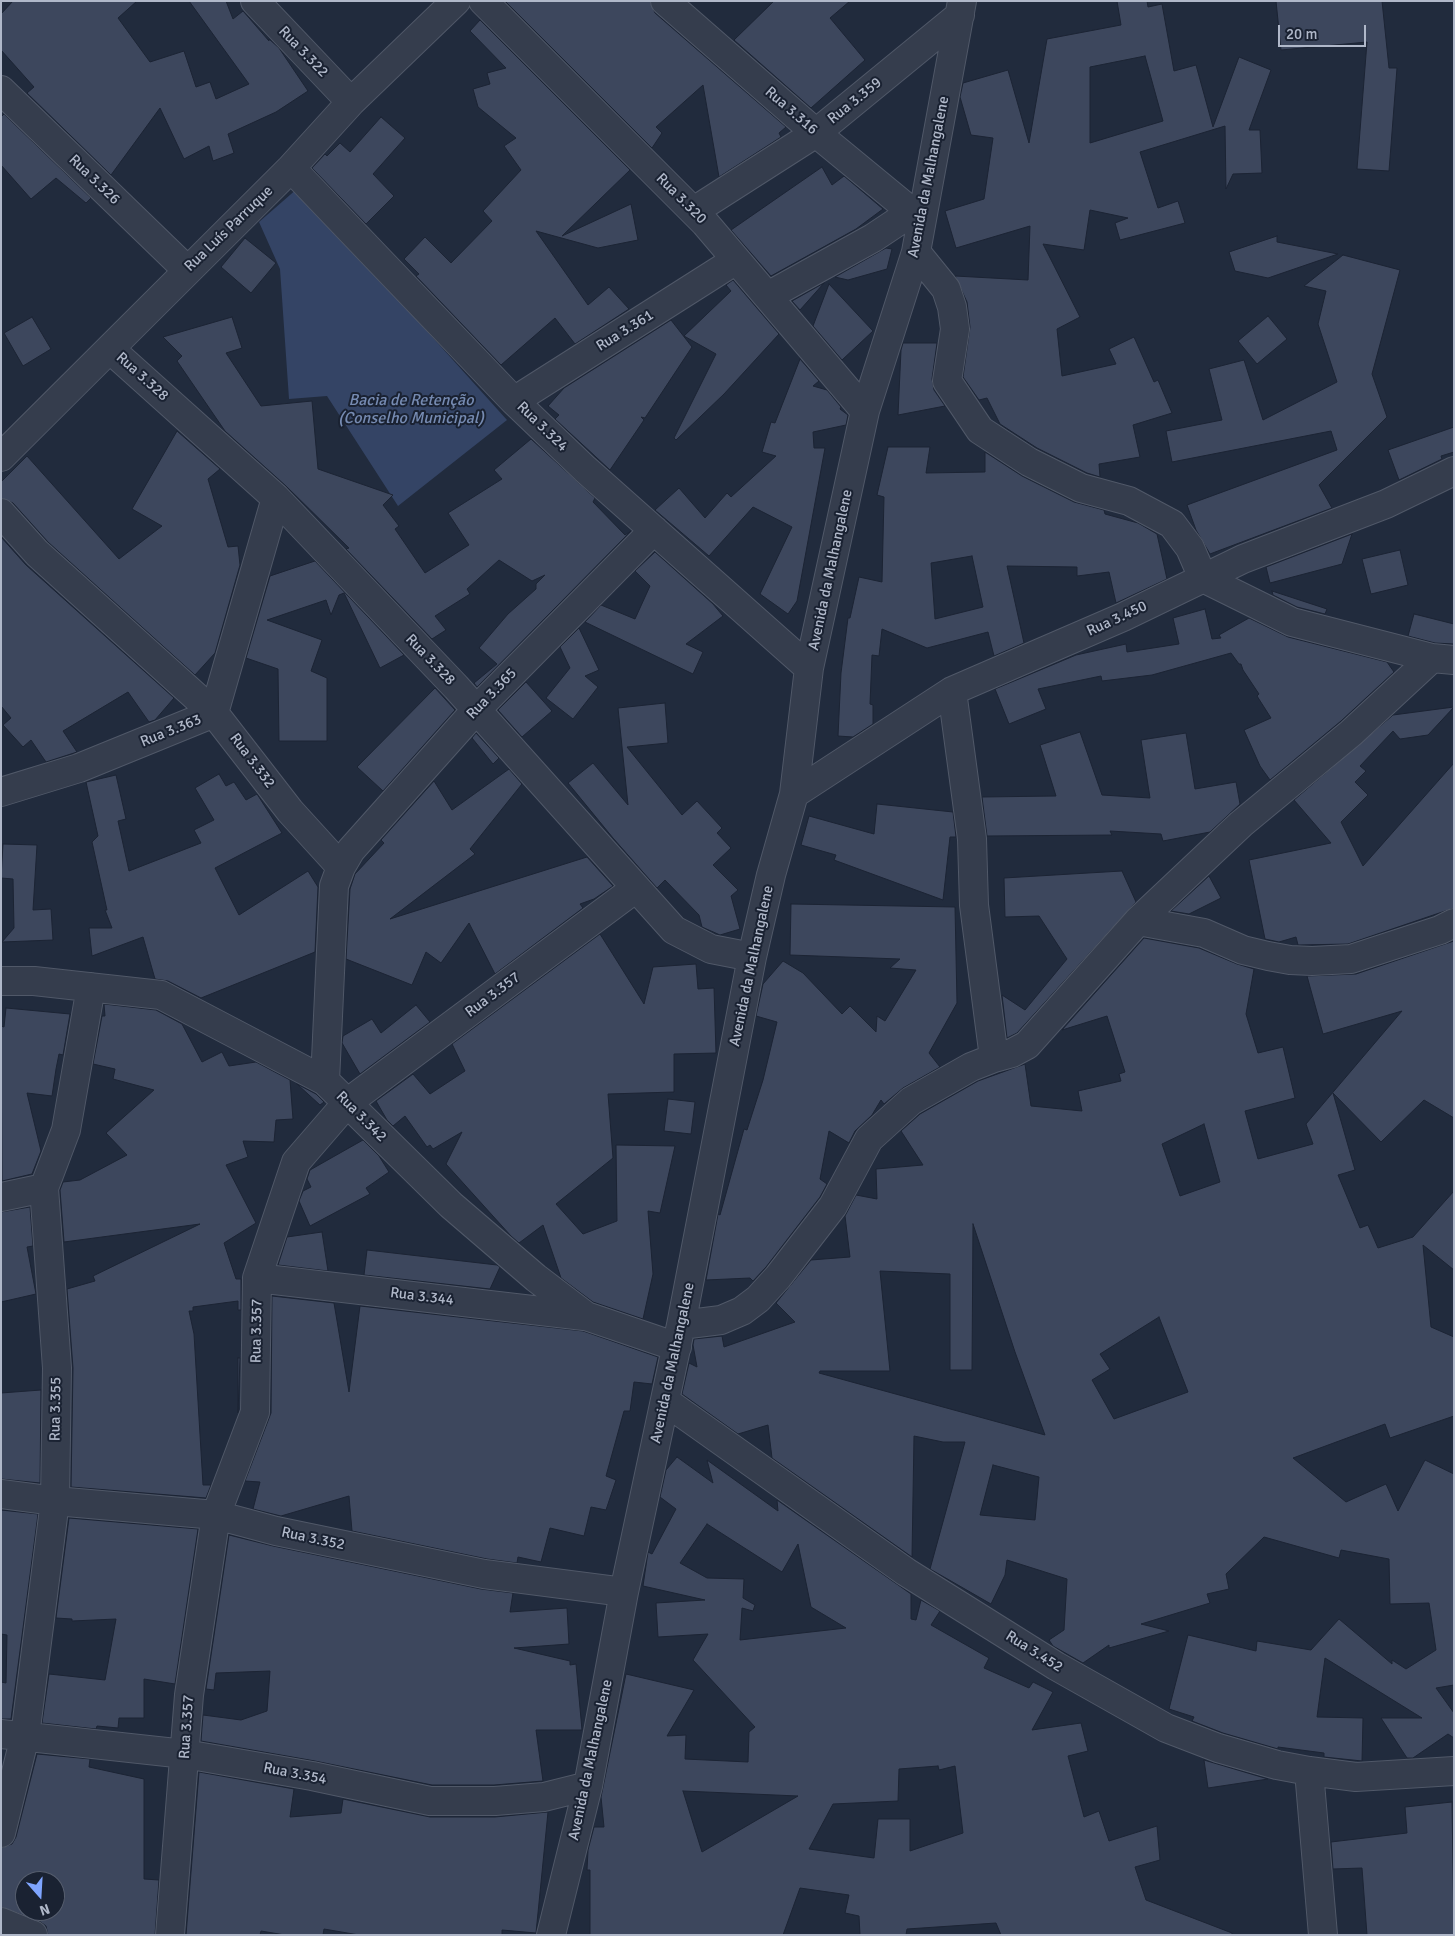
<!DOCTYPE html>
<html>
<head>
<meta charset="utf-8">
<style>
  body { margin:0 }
  #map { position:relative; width:1455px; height:1936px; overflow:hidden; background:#212b3d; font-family:Signika,sans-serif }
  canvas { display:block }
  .frame { position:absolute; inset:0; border:2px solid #b0b8c9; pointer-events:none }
  .north { position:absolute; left:15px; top:1871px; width:50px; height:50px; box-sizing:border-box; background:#1a2232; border:1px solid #565e6e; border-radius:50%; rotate:161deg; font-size:14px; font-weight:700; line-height:20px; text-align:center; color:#b0b8c9 }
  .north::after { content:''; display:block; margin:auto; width:18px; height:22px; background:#7fa5ff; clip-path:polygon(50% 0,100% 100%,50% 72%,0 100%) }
  .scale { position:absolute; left:1278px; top:25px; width:88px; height:22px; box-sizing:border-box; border:2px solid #b0b8c9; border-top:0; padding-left:6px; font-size:15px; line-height:18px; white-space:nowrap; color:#b0b8c9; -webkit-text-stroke:4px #1a2232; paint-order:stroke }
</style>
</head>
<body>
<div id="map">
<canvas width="1455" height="1936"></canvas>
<div class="frame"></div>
<div class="north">N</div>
<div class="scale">20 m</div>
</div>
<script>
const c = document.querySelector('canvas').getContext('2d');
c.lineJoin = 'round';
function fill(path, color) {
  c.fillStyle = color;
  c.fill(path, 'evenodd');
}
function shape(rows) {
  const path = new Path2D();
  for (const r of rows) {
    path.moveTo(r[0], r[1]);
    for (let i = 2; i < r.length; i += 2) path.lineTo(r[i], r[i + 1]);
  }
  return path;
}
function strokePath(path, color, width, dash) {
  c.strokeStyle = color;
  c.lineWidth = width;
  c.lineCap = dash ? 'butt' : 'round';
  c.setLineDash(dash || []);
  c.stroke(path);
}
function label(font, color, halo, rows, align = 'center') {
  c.font = font + ' Signika,sans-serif';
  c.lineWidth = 4;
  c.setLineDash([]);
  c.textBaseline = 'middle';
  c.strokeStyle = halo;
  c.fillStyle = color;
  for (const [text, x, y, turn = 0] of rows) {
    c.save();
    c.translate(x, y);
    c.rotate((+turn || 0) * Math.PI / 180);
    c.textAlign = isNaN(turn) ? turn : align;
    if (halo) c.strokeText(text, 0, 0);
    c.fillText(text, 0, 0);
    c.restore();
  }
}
fill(shape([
  [298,188,507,420,398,506,327,396,289,399,280,269,259,222]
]), '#344465');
const building = shape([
  [13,1,137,1,118,18,150,62,184,51,196,87,210,82,216,99,249,84,189,1,226,1,233,19,243,11,269,41,269,39,279,48,308,91,276,112,228,134,234,153,213,161,209,146,184,159,160,108,111,175,27,93,34,87,1,50,1,14,13,1],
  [505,1,650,1,655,13,786,127,779,133,781,137,719,177,703,85,656,127,662,133,652,148,505,1],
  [774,1,850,1,830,18,865,60,811,108,734,40,774,1],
  [1117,1,1147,1,1148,7,1162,4,1174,71,1196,65,1213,127,1239,57,1271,70,1249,130,1260,130,1262,173,1233,174,1226,189,1225,126,1140,152,1158,208,1178,201,1185,223,1120,240,1115,223,1128,218,1090,210,1084,250,1043,244,1080,317,1057,329,1062,376,1116,364,1109,349,1134,337,1154,382,1158,380,1172,413,1133,425,1140,457,1099,464,1100,477,1087,473,1037,448,1000,424,987,398,979,400,963,377,970,327,967,302,955,276,1028,280,1030,226,956,248,945,211,984,199,993,138,971,135,960,97,963,83,1008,70,1029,143,1047,39,1121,25,1117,1],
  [1145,56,1163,121,1090,143,1090,67,1145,56],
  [1276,1,1382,1,1389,68,1397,68,1389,171,1357,169,1367,42,1281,50,1276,1],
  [480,20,630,170,562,236,631,204,638,240,598,248,536,231,588,305,609,287,629,309,575,344,555,318,501,365,416,276,419,274,404,259,425,237,451,263,492,221,483,211,521,170,504,146,516,138,478,107,473,89,490,84,487,73,506,68,470,31,480,20],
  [4,114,91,198,86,203,56,178,31,199,1,165,1,117,4,114],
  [381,117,405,138,373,174,394,196,366,224,312,168,325,154,327,156,340,143,350,152,381,117],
  [822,167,832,185,844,176,883,209,856,229,771,276,731,230,822,167],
  [1277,236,1277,242,1338,254,1268,278,1235,271,1229,252,1277,236],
  [245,238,276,263,251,293,221,267,245,238],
  [886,248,892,249,887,269,848,280,835,277,886,248],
  [1343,255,1400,270,1372,374,1387,417,1319,485,1332,508,1210,554,1196,530,1187,505,1337,450,1331,431,1172,462,1166,431,1222,420,1209,369,1244,360,1263,420,1337,382,1318,324,1326,291,1304,286,1343,255],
  [733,280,779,334,724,394,676,440,674,438,716,354,684,336,731,291,726,285,733,280],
  [824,283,800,310,792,301,824,283],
  [829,284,873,331,842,360,813,326,829,284],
  [1268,316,1287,339,1257,364,1238,341,1268,316],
  [32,317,51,349,23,366,4,333,32,317],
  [232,317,242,348,226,353,261,406,312,401,318,469,393,495,383,505,399,526,395,529,425,573,469,545,448,513,502,479,494,470,531,439,595,498,593,502,625,535,631,531,477,687,474,683,497,664,479,648,508,614,536,589,536,584,545,575,532,581,499,560,467,589,470,594,435,616,446,630,432,639,346,549,349,548,286,486,225,431,177,361,182,356,163,337,232,317],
  [671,320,692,347,645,418,641,417,644,420,610,470,555,419,559,415,548,406,564,388,671,320],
  [903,343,937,343,932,379,934,390,945,406,898,415,901,350,903,343],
  [800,359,819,381,813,386,827,390,841,407,840,409,848,415,846,425,813,432,814,448,825,448,797,601,788,614,760,594,792,527,753,507,709,556,655,510,679,488,705,518,727,493,731,497,776,456,762,452,771,422,775,423,800,359],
  [1454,427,1454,452,1441,456,1442,459,1399,480,1388,450,1454,427],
  [177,431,220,469,208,479,228,547,238,546,240,565,215,653,195,675,48,542,13,503,1,498,1,482,27,456,119,559,162,526,132,509,177,431],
  [888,447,930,447,926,473,985,472,985,452,1022,476,1074,502,1104,510,1105,514,1138,523,1157,534,1167,579,1116,603,1109,572,1077,576,1077,567,1007,566,1024,643,994,656,988,632,927,648,882,629,879,656,872,655,870,704,873,705,873,724,853,737,838,736,841,673,848,618,850,618,859,577,882,582,884,497,877,495,888,447],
  [972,556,983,607,935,619,931,563,972,556],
  [1352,534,1342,564,1270,583,1266,567,1352,534],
  [1,537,26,565,174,698,155,720,149,722,128,692,63,731,77,752,46,762,31,740,23,747,3,725,11,718,1,706,1,537],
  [1400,550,1408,585,1371,594,1362,559,1400,550],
  [655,552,713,604,723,616,686,644,703,652,693,674,585,622,601,605,635,619,650,586,635,571,655,552],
  [315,561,404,655,380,668,344,593,339,595,331,615,326,600,267,620,322,640,311,671,327,678,327,741,279,741,278,669,246,658,270,576,315,561],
  [1272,591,1327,609,1325,614,1297,607,1273,595,1272,591],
  [1205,609,1212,639,1221,638,1219,635,1249,618,1288,637,1387,662,1394,672,1341,721,1270,780,1260,766,1244,730,1271,718,1257,696,1259,694,1243,670,1241,664,1239,664,1231,653,1152,675,1102,681,1101,676,1038,689,1046,709,1009,724,995,689,1076,655,1126,644,1127,652,1179,644,1173,618,1205,609],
  [1414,614,1454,624,1454,644,1435,643,1408,636,1414,614],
  [579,628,599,670,585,676,598,687,573,719,546,698,570,668,560,647,579,628],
  [526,682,552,711,522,737,498,710,526,682],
  [435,688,455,710,383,791,357,767,435,688],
  [665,703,668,743,627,747,682,815,697,801,722,828,717,833,731,848,713,865,738,890,731,896,740,929,720,935,702,927,699,915,665,880,657,888,613,838,568,783,593,763,628,805,618,708,665,703],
  [1454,707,1428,735,1400,739,1393,731,1360,766,1366,771,1355,782,1368,795,1341,822,1363,866,1454,763,1454,908,1348,944,1298,945,1296,937,1279,942,1265,939,1249,860,1331,843,1294,800,1393,715,1454,707],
  [1080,732,1102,795,1150,798,1141,740,1186,733,1195,789,1236,782,1240,804,1210,832,1163,841,1161,834,1110,831,1112,835,987,836,982,797,1056,796,1040,745,1080,732],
  [476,733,499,758,493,764,472,738,476,733],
  [509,769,522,784,470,849,475,854,390,919,587,857,613,886,594,899,580,904,583,908,495,974,469,923,441,963,426,952,412,985,346,959,350,889,355,874,384,843,381,840,434,781,452,810,509,769],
  [219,774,226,786,234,782,246,800,257,794,282,833,215,868,239,915,308,871,318,887,315,952,201,998,168,981,155,979,143,937,92,956,89,928,112,928,105,910,107,910,92,842,98,836,86,782,116,775,126,819,118,821,129,871,201,843,194,830,214,820,195,788,219,774],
  [877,804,953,812,956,837,950,837,943,900,834,860,836,855,801,845,809,816,874,834,877,804],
  [3,844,37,845,33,910,51,909,53,940,2,942,14,928,13,879,1,878,3,844],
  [1122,871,1136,902,1017,1033,1007,1038,1002,995,1025,1010,1067,959,1039,916,1005,917,1004,878,1122,871],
  [1209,876,1221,898,1189,914,1171,911,1209,876],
  [791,904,955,907,957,1003,929,1053,940,1067,903,1088,884,1104,881,1100,872,1115,855,1131,849,1143,829,1131,820,1179,827,1184,820,1197,766,1267,753,1281,750,1278,706,1280,718,1214,720,1215,744,1129,747,1130,763,1080,777,1022,756,1016,763,984,783,961,803,973,842,1014,850,1006,876,1032,877,1016,885,1021,916,970,890,968,900,959,790,955,791,904],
  [600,934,644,1004,653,967,696,964,698,989,714,988,716,1053,674,1054,674,1092,608,1094,613,1158,556,1204,583,1234,617,1221,616,1145,675,1146,660,1213,648,1211,653,1274,643,1319,593,1302,561,1278,543,1225,519,1243,511,1236,446,1164,462,1132,433,1149,430,1145,427,1147,405,1116,393,1126,387,1120,376,1101,413,1074,430,1094,465,1071,452,1044,600,934],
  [1144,938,1199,948,1237,964,1254,969,1246,1014,1258,1053,1283,1047,1295,1098,1245,1111,1258,1159,1313,1144,1306,1124,1402,1011,1323,1034,1307,976,1356,974,1454,941,1454,1118,1424,1100,1381,1142,1333,1093,1355,1170,1338,1175,1360,1228,1368,1225,1378,1248,1413,1237,1454,1191,1454,1270,1423,1245,1431,1327,1454,1337,1454,1416,1390,1438,1385,1424,1293,1458,1346,1502,1386,1484,1398,1511,1425,1460,1454,1474,1454,1685,1436,1688,1454,1713,1454,1738,1448,1734,1413,1758,1407,1758,1381,1718,1422,1718,1325,1658,1317,1717,1363,1718,1362,1761,1324,1757,1324,1753,1278,1747,1278,1749,1223,1733,1192,1721,1194,1717,1169,1709,1188,1635,1256,1651,1257,1641,1311,1650,1339,1619,1392,1664,1392,1660,1406,1669,1436,1650,1429,1603,1390,1604,1389,1559,1341,1550,1339,1558,1264,1537,1226,1574,1229,1589,1207,1594,1210,1603,1141,1624,1169,1631,1109,1648,1109,1645,1083,1663,1053,1646,1049,1640,1064,1630,1067,1579,1007,1560,1005,1575,991,1604,930,1569,965,1442,943,1442,914,1436,912,1557,772,1458,768,1425,738,1434,682,1394,689,1363,697,1367,693,1345,694,1339,722,1336,724,1347,795,1322,776,1303,811,1260,850,1257,845,1216,856,1195,877,1199,876,1169,923,1165,901,1131,920,1114,978,1081,1025,1064,1031,1106,1082,1111,1078,1091,1121,1081,1119,1074,1125,1072,1107,1016,1062,1030,1144,938],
  [1204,1124,1220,1182,1180,1196,1162,1144,1204,1124],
  [973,1224,1015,1352,1045,1435,819,1373,820,1371,890,1371,880,1271,950,1274,950,1370,972,1370,973,1224],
  [1159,1317,1188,1392,1114,1419,1092,1380,1110,1369,1100,1354,1159,1317],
  [993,1465,1039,1477,1035,1520,980,1515,993,1465],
  [104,1004,156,1010,182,1024,202,1062,222,1052,229,1066,256,1062,290,1080,293,1119,276,1120,274,1142,243,1141,248,1157,226,1165,256,1223,224,1243,236,1279,241,1279,241,1310,238,1310,238,1301,193,1307,193,1311,189,1311,194,1334,203,1485,211,1485,206,1498,71,1487,73,1368,67,1289,95,1281,93,1276,200,1224,64,1242,60,1190,63,1182,80,1180,127,1155,106,1133,154,1090,113,1079,115,1069,93,1064,102,1016,105,1016,104,1004],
  [416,1005,430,1022,360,1074,342,1043,343,1036,372,1019,381,1033,416,1005],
  [6,1008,70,1014,63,1055,59,1054,56,1069,52,1096,27,1093,41,1151,32,1174,2,1181,1,1026,4,1027,6,1008],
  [297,1084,316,1094,324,1102,320,1105,297,1084],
  [668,1099,695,1102,691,1134,664,1131,668,1099],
  [363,1140,379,1156,389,1172,366,1188,370,1194,310,1226,299,1201,303,1191,311,1187,307,1179,310,1170,363,1140],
  [30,1207,33,1246,27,1247,36,1294,1,1302,1,1212,30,1207],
  [322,1232,328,1271,278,1265,287,1237,322,1232],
  [367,1250,497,1265,500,1267,490,1289,364,1275,367,1250],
  [272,1296,334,1303,349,1392,360,1306,583,1331,658,1357,652,1384,634,1382,630,1411,624,1411,606,1476,616,1480,606,1510,591,1507,584,1536,550,1528,541,1562,518,1557,517,1563,487,1559,352,1531,349,1496,281,1516,253,1509,260,1482,245,1481,271,1413,272,1296],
  [238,1358,240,1358,238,1413,238,1358],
  [41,1390,40,1483,1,1479,1,1393,41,1390],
  [677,1457,713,1483,707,1460,778,1511,777,1500,911,1594,911,1619,916,1620,921,1600,940,1611,931,1625,989,1658,984,1668,1029,1688,1033,1682,1053,1692,1032,1730,1081,1723,1088,1751,1068,1756,1084,1817,1099,1811,1109,1841,1157,1826,1160,1860,1135,1867,1146,1900,1232,1933,1232,1935,1001,1935,996,1923,907,1929,906,1935,860,1935,859,1916,845,1913,849,1895,800,1888,783,1935,590,1935,590,1870,587,1870,588,1850,594,1827,604,1827,601,1797,626,1674,694,1690,667,1736,686,1735,685,1759,748,1762,749,1732,755,1727,693,1660,708,1634,658,1637,656,1603,705,1600,643,1586,648,1552,652,1554,676,1509,660,1497,666,1470,677,1457],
  [707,1524,782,1572,798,1544,811,1607,846,1628,740,1640,742,1608,753,1611,755,1605,743,1598,744,1579,707,1578,680,1563,707,1524],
  [938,1766,939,1770,955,1766,963,1833,910,1851,910,1819,878,1819,874,1858,809,1849,833,1804,898,1801,899,1769,938,1766],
  [683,1791,798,1796,702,1852,683,1791],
  [1,1510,38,1514,11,1719,1,1719,1,1682,6,1683,7,1635,1,1634,1,1510],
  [69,1518,198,1529,175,1684,144,1679,144,1718,119,1718,118,1728,97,1726,96,1729,42,1723,49,1674,105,1680,116,1619,72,1621,72,1619,56,1618,69,1518],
  [229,1535,273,1546,481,1589,513,1593,510,1612,567,1608,569,1644,514,1648,570,1661,570,1665,576,1664,582,1730,536,1730,543,1781,494,1785,432,1785,315,1761,201,1741,203,1715,241,1720,267,1711,270,1671,216,1673,214,1690,206,1689,229,1535],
  [37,1754,90,1759,89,1767,144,1779,144,1879,159,1880,155,1935,48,1935,46,1926,39,1921,1,1907,1,1848,12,1844,16,1837,37,1754],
  [25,1881,55,1881,55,1911,25,1911,25,1881],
  [1204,1760,1214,1763,1268,1779,1208,1788,1204,1760],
  [199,1772,294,1789,290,1817,341,1813,343,1799,430,1817,495,1817,548,1812,536,1933,502,1930,502,1935,359,1935,324,1929,323,1935,285,1935,261,1931,260,1935,186,1935,199,1772],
  [1452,1802,1454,1935,1367,1935,1362,1868,1333,1869,1331,1842,1407,1833,1405,1807,1452,1802]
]);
fill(building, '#3d475d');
strokePath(building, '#1c2434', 1);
const street = shape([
  [255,1,351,102],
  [483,1,705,223,865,411],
  [665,1,816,133,912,212,921,216],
  [1,90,187,270],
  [291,168,514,401,585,469,809,668],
  [694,211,816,133,960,15],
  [916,252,946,289,952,307,955,329,947,381,980,430,1029,462,1081,488,1129,501,1172,524,1190,548,1203,578,1292,622,1432,658,1454,660],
  [768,296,873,238,912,212],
  [110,349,276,498,456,687,674,930,711,949,752,957],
  [514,401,736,260],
  [1,457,291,168,351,102,456,1],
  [1,513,37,553,214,713,290,811,341,867,334,886,325,1081],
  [952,691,972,839,974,905,994,1058,1012,1053,1027,1045,1138,921,1241,824,1351,733,1432,658],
  [1,792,79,768,214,713,276,498],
  [794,794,952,691,1123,617,1243,559,1386,504,1454,471],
  [341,867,351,850,476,710,654,530],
  [1138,921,1204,933,1243,950,1268,956,1290,960,1312,961,1351,959,1440,930,1454,923],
  [1,981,34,981,161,995,325,1081,451,1205,536,1278,586,1316,677,1347],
  [1,1197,44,1188],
  [257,1278,584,1316],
  [681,1325,721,1320,742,1311,758,1299,778,1277,833,1206,869,1139,911,1101,971,1067,994,1058],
  [665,1401,906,1572,1056,1666,1166,1728,1218,1748,1277,1765,1309,1771,1356,1777,1454,1771],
  [1,1494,55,1501,216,1515,276,1531,484,1574,624,1592],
  [1,1734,185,1754,312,1776,430,1801,495,1801,544,1797,588,1786],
  [1309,1771,1323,1935],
  [1,1833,25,1736,55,1501,57,1368,44,1188,66,1130,91,987],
  [1,1922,33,1935],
  [170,1935,189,1695,216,1515,255,1412,257,1278,296,1162,347,1103,636,888],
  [551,1935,588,1786,624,1592,681,1325,752,957,771,875,794,794,809,668,865,411,916,252,962,1]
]);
strokePath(street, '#505868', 30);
strokePath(street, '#353d4d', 28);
label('15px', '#b0b8c9', '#1a2232', [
  ["Rua 3.322",303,52,46],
  ["Rua 3.359",855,101,-39],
  ["Rua 3.316",791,111,41],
  ["Avenida da Malhangalene",929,177,-79],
  ["Rua 3.326",94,180,44],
  ["Rua 3.320",681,199,45],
  ["Rua Luís Parruque",229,229,-44],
  ["Rua 3.361",625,331,-32],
  ["Rua 3.328",142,377,42],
  ["Rua 3.324",542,427,44],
  ["Avenida da Malhangalene",831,570,-78],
  ["Rua 3.450",1117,619,-25],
  ["Rua 3.328",430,660,46],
  ["Rua 3.365",492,694,-46],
  ["Rua 3.363",171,731,-22],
  ["Rua 3.332",252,761,53],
  ["Avenida da Malhangalene",752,966,-78],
  ["Rua 3.357",493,995,-37],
  ["Rua 3.342",361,1117,45],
  ["Rua 3.344",422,1297,7],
  ["Rua 3.357",257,1331,-89],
  ["Avenida da Malhangalene",673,1363,-78],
  ["Rua 3.355",56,1409,-89],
  ["Rua 3.352",313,1539,12],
  ["Rua 3.452",1034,1652,32],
  ["Rua 3.357",187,1727,-86],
  ["Avenida da Malhangalene",591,1760,-78],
  ["Rua 3.354",295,1774,11]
]);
label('italic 16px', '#768bb2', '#1a2232', [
  ["Bacia de Retenção",411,401],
  ["(Conselho Municipal)",411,419]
]);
</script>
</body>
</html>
